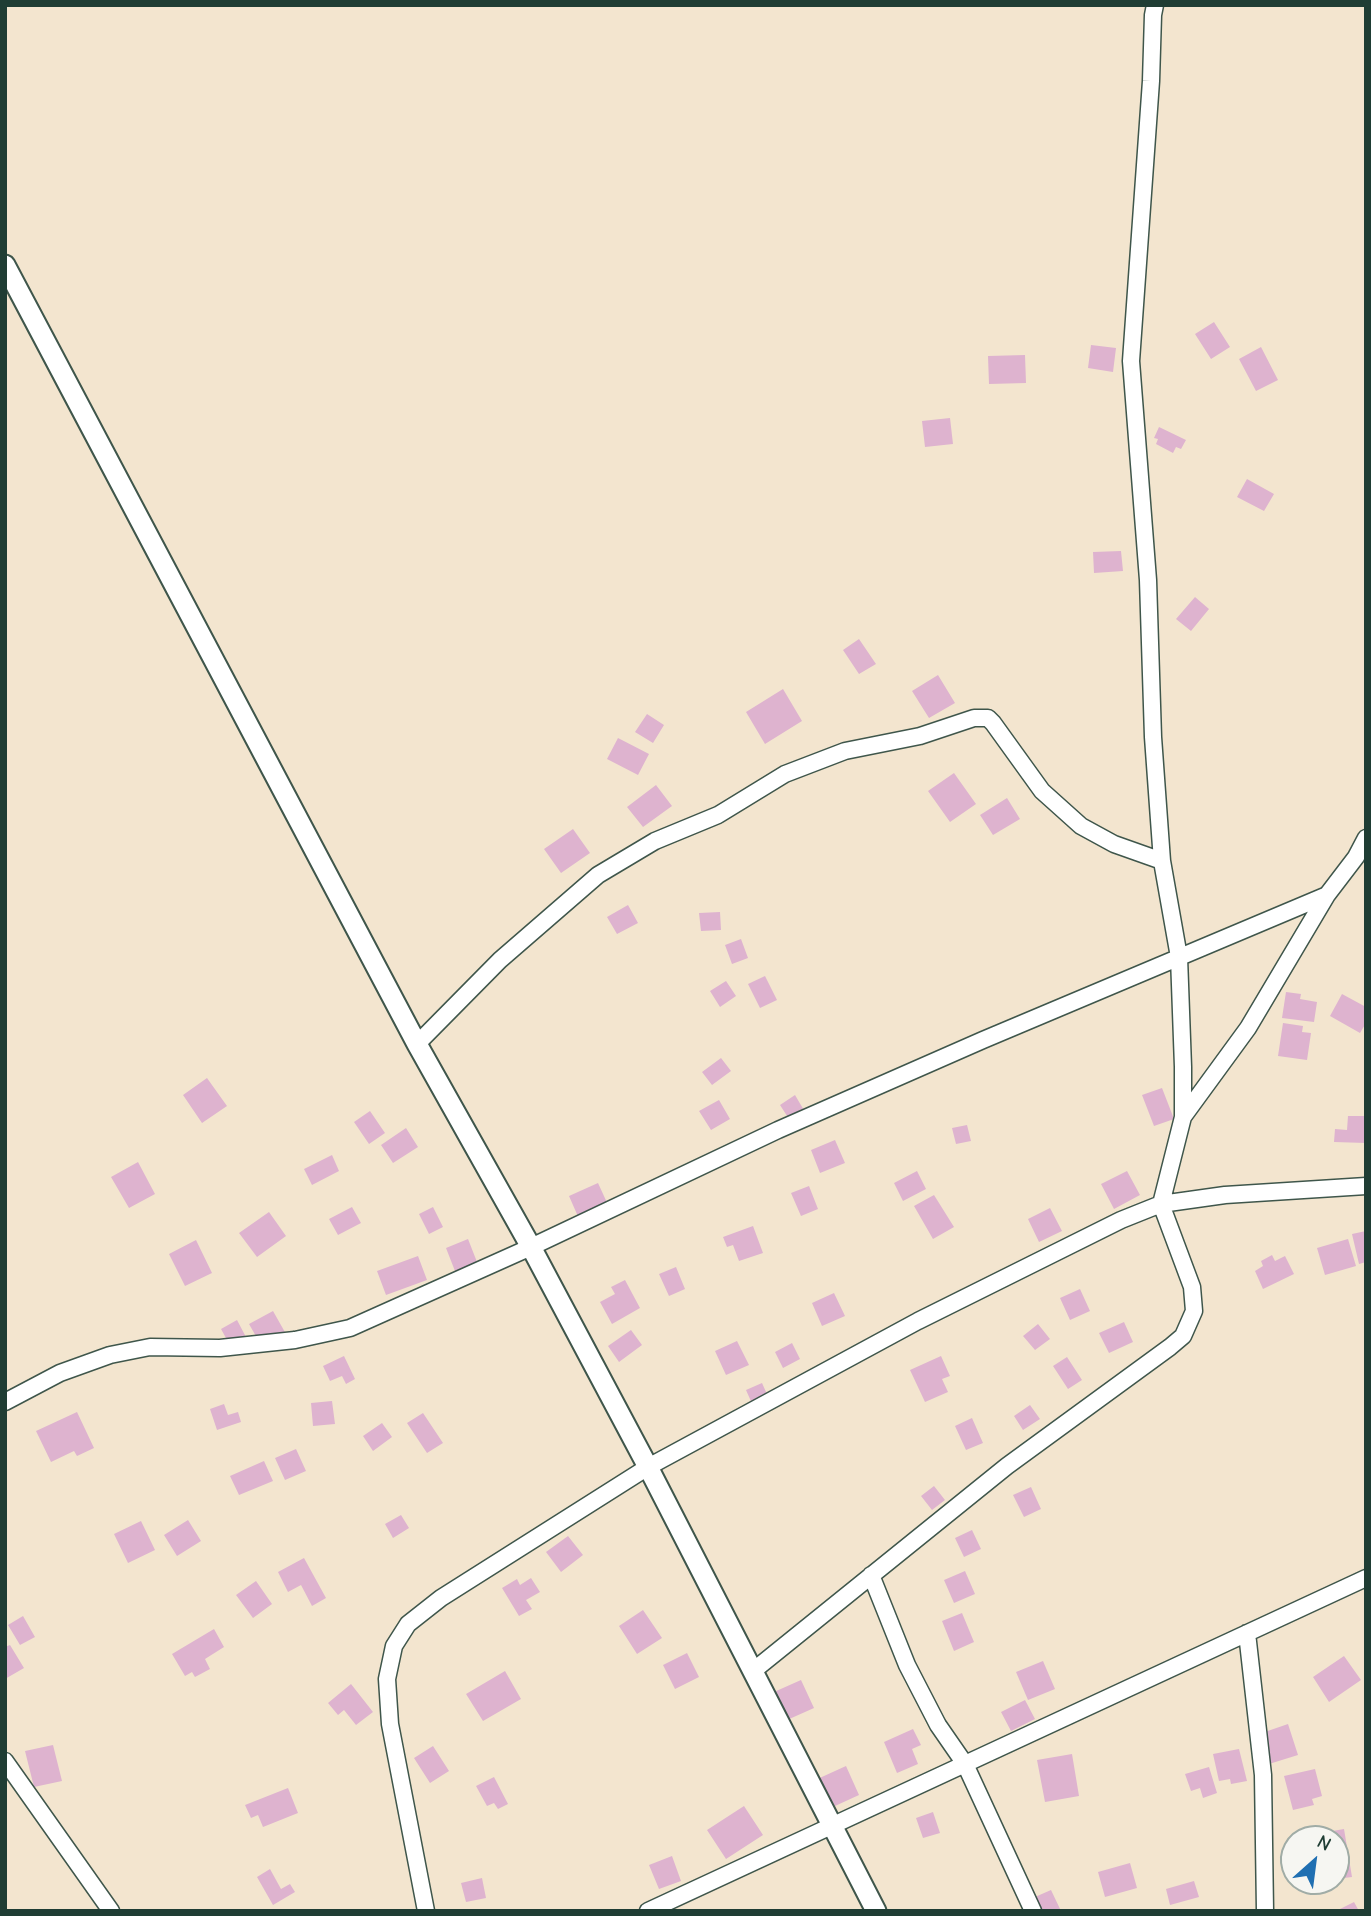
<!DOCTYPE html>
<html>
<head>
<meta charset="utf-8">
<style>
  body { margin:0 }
  #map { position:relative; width:1371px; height:1916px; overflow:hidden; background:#f3e5cf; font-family:"Comic Neue",sans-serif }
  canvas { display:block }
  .frame { position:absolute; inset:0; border:7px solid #1f3d34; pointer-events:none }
  .north { position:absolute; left:1280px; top:1825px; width:70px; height:70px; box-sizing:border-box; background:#f6f6f2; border:2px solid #a0aca6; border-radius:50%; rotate:28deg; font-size:19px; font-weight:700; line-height:28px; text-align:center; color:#1f3d34 }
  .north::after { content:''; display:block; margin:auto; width:24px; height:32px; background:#1f6fb2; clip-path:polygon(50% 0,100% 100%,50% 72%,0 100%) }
</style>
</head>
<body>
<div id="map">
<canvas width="1371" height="1916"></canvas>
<div class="frame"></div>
<div class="north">N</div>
</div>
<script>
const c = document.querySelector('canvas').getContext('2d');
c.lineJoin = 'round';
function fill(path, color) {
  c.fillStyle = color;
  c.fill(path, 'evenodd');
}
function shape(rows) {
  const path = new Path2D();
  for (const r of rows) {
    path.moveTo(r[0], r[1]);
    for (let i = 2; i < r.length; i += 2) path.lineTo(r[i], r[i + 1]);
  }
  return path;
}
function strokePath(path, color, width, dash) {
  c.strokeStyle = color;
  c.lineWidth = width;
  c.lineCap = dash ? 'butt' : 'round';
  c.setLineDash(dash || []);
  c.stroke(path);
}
fill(shape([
  [1214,322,1230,347,1211,359,1195,334],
  [1091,345,1116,348,1113,372,1088,368],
  [1261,347,1278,380,1256,391,1239,359],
  [1025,355,1026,383,989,384,988,356],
  [950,418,953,444,925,447,922,421],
  [1159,427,1186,440,1181,449,1176,447,1173,453,1156,444,1158,439,1154,438],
  [1247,479,1274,494,1264,511,1237,497],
  [1121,551,1123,571,1094,573,1093,552],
  [1195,597,1209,609,1191,631,1176,619],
  [859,639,876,664,859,674,843,650],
  [938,675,955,703,929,718,912,691],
  [783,689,802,721,765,744,746,712],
  [647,714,664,725,653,743,635,732],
  [618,738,649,754,638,775,607,759],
  [954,773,976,804,950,822,928,791],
  [656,785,672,806,643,827,627,807],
  [1007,798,1020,819,993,835,980,815],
  [573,829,590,853,561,873,544,849],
  [628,905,638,923,617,934,607,917],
  [720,912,721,930,701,931,699,913],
  [741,939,748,958,732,964,725,945],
  [765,976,777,1000,760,1008,748,984],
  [726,981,736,996,720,1007,710,991],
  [1286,992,1301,994,1300,999,1317,1002,1314,1022,1282,1018],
  [1342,994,1366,1007,1366,1023,1360,1033,1330,1016],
  [1283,1023,1303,1026,1302,1032,1311,1033,1307,1060,1278,1056],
  [721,1058,731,1071,712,1085,702,1072],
  [207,1078,227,1106,202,1123,183,1095],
  [1162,1088,1174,1119,1154,1126,1142,1095],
  [795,1095,805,1112,791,1122,780,1105],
  [719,1100,730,1119,711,1130,699,1111],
  [370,1111,385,1133,369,1144,354,1122],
  [1348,1116,1366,1116,1366,1143,1334,1142,1335,1129,1347,1130],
  [967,1125,971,1141,956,1144,952,1128],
  [406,1128,418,1147,393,1163,381,1145],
  [835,1140,845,1163,820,1173,811,1150],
  [332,1155,339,1171,312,1185,304,1169],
  [138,1162,155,1194,129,1208,111,1177],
  [917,1171,926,1189,903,1201,894,1183],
  [1127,1171,1140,1195,1114,1209,1101,1184],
  [598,1183,609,1207,580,1221,569,1196],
  [809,1186,818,1209,801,1216,791,1193],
  [934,1195,954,1227,933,1239,914,1206],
  [352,1207,361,1223,338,1235,329,1219],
  [433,1207,443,1227,429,1234,419,1214],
  [1050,1208,1062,1231,1039,1242,1028,1219],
  [269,1212,286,1236,257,1257,239,1233],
  [753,1226,763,1253,739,1261,733,1245,727,1247,723,1237],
  [1366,1231,1366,1262,1359,1264,1352,1234],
  [468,1239,477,1262,455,1271,446,1248],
  [1348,1239,1356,1266,1325,1275,1317,1248],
  [196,1240,212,1273,185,1286,169,1254],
  [1272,1255,1275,1261,1285,1256,1294,1274,1263,1289,1255,1271,1263,1266,1261,1261],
  [418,1256,427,1280,386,1295,377,1271],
  [676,1267,685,1289,669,1296,659,1274],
  [625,1280,640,1308,612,1324,600,1302,615,1294,611,1287],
  [1080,1289,1090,1311,1070,1320,1060,1298],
  [834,1293,845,1316,822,1326,812,1303],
  [273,1311,286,1334,269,1343,264,1334,257,1338,249,1324],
  [237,1320,247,1339,231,1347,221,1329],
  [1124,1322,1133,1342,1109,1353,1099,1333],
  [1038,1324,1050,1339,1035,1350,1023,1336],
  [631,1330,642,1345,619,1362,608,1346],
  [737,1341,749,1365,726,1375,715,1351],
  [792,1343,800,1359,783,1368,775,1352],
  [344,1356,355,1379,346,1384,342,1376,330,1381,323,1366],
  [941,1356,950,1376,942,1379,948,1392,925,1402,910,1370],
  [1067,1357,1082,1380,1068,1389,1053,1366],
  [762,1383,770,1401,754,1408,746,1390],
  [332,1401,335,1424,313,1426,311,1403],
  [224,1404,228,1415,238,1412,241,1422,217,1430,210,1409],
  [1030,1405,1040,1419,1023,1430,1014,1416],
  [77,1412,94,1448,77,1456,74,1451,51,1462,36,1431],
  [423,1413,443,1443,427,1453,407,1423],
  [972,1418,983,1443,966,1450,955,1426],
  [382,1423,392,1437,373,1451,363,1436],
  [296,1449,306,1471,285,1480,275,1458],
  [264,1461,273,1481,239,1495,230,1476],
  [934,1486,945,1500,932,1510,921,1496],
  [1031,1487,1041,1509,1024,1517,1013,1495],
  [401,1515,409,1528,393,1538,385,1524],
  [188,1520,201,1541,177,1556,164,1535],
  [141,1521,155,1550,128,1563,114,1534],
  [972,1530,981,1549,964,1557,955,1538],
  [568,1536,583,1555,561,1572,546,1552],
  [304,1558,326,1598,312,1606,301,1585,288,1592,278,1572],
  [965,1571,975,1594,954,1603,944,1580],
  [531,1578,540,1592,526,1600,532,1609,519,1616,502,1588,517,1579,520,1585],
  [256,1581,272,1604,253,1618,236,1595],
  [643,1610,662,1638,637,1654,619,1626],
  [962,1613,974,1642,954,1651,942,1621],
  [23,1616,35,1637,20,1645,8,1625],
  [214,1629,224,1647,205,1659,210,1669,195,1677,192,1672,185,1676,172,1654],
  [10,1645,24,1668,5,1679,5,1647],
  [687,1653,699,1677,675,1689,663,1665],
  [1344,1656,1361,1680,1329,1702,1313,1677],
  [1043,1661,1055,1689,1028,1700,1016,1672],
  [505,1671,521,1699,483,1721,466,1694],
  [801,1680,814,1708,787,1720,774,1692],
  [351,1684,373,1712,356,1725,344,1710,338,1715,328,1703],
  [1025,1700,1035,1719,1011,1731,1001,1712],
  [1288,1724,1298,1755,1269,1764,1259,1734],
  [913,1729,921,1745,912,1749,918,1764,897,1773,884,1742],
  [53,1745,62,1781,34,1787,25,1751],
  [433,1746,449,1771,430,1783,414,1758],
  [1239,1749,1247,1781,1231,1784,1230,1779,1219,1781,1213,1754],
  [1072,1754,1079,1796,1045,1802,1037,1760],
  [846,1766,859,1795,835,1806,832,1801,824,1805,813,1781],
  [1209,1767,1217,1793,1203,1798,1200,1788,1191,1791,1185,1774],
  [1315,1769,1322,1796,1312,1799,1314,1805,1293,1810,1284,1776],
  [494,1777,508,1804,498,1809,494,1803,487,1806,476,1786],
  [288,1788,298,1813,263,1827,258,1815,251,1818,245,1805],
  [744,1806,763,1835,726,1859,707,1830],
  [933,1812,940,1833,923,1838,916,1818],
  [1344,1829,1352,1877,1336,1879,1336,1839,1329,1839,1327,1832],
  [672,1856,681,1881,659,1889,649,1865],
  [1130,1863,1137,1888,1105,1897,1098,1872],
  [270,1869,281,1889,290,1884,295,1892,273,1905,257,1877],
  [482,1878,486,1898,466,1902,461,1883],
  [1194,1881,1199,1897,1170,1905,1166,1889],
  [1051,1890,1061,1911,1041,1911,1035,1897],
  [1354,1902,1359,1911,1336,1911]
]), '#deb3cf');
const minor = shape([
  [417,1044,500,960,598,875,655,841,718,815,785,774,845,751,920,736,974,718,988,718,993,723,1042,791,1081,826,1114,844,1162,861],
  [1183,1117,1248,1028,1327,895,1356,857,1366,838],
  [5,1402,60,1373,110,1355,150,1347,220,1348,295,1340,350,1328,531,1247,778,1130,983,1040,1327,895],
  [871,1575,907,1665,938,1725,965,1764,1033,1911],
  [1247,1633,1263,1775,1265,1911],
  [753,1671,1007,1466,1170,1347,1183,1336,1194,1311,1192,1287,1161,1204,1183,1117,1183,1067,1179,957,1162,861,1153,737,1148,580,1131,361,1151,81,1153,15,1155,5],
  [5,1761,111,1911],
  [426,1911,390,1724,387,1679,394,1646,408,1624,441,1598,648,1467,918,1321,1121,1220,1161,1204,1225,1195,1366,1186],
  [648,1911,1366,1578]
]);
const tertiary = shape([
  [5,265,417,1044,531,1247,648,1467,876,1911]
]);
strokePath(minor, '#3f564b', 19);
strokePath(tertiary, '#3f564b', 23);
strokePath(minor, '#fff', 16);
strokePath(tertiary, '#fff', 19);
</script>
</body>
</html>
